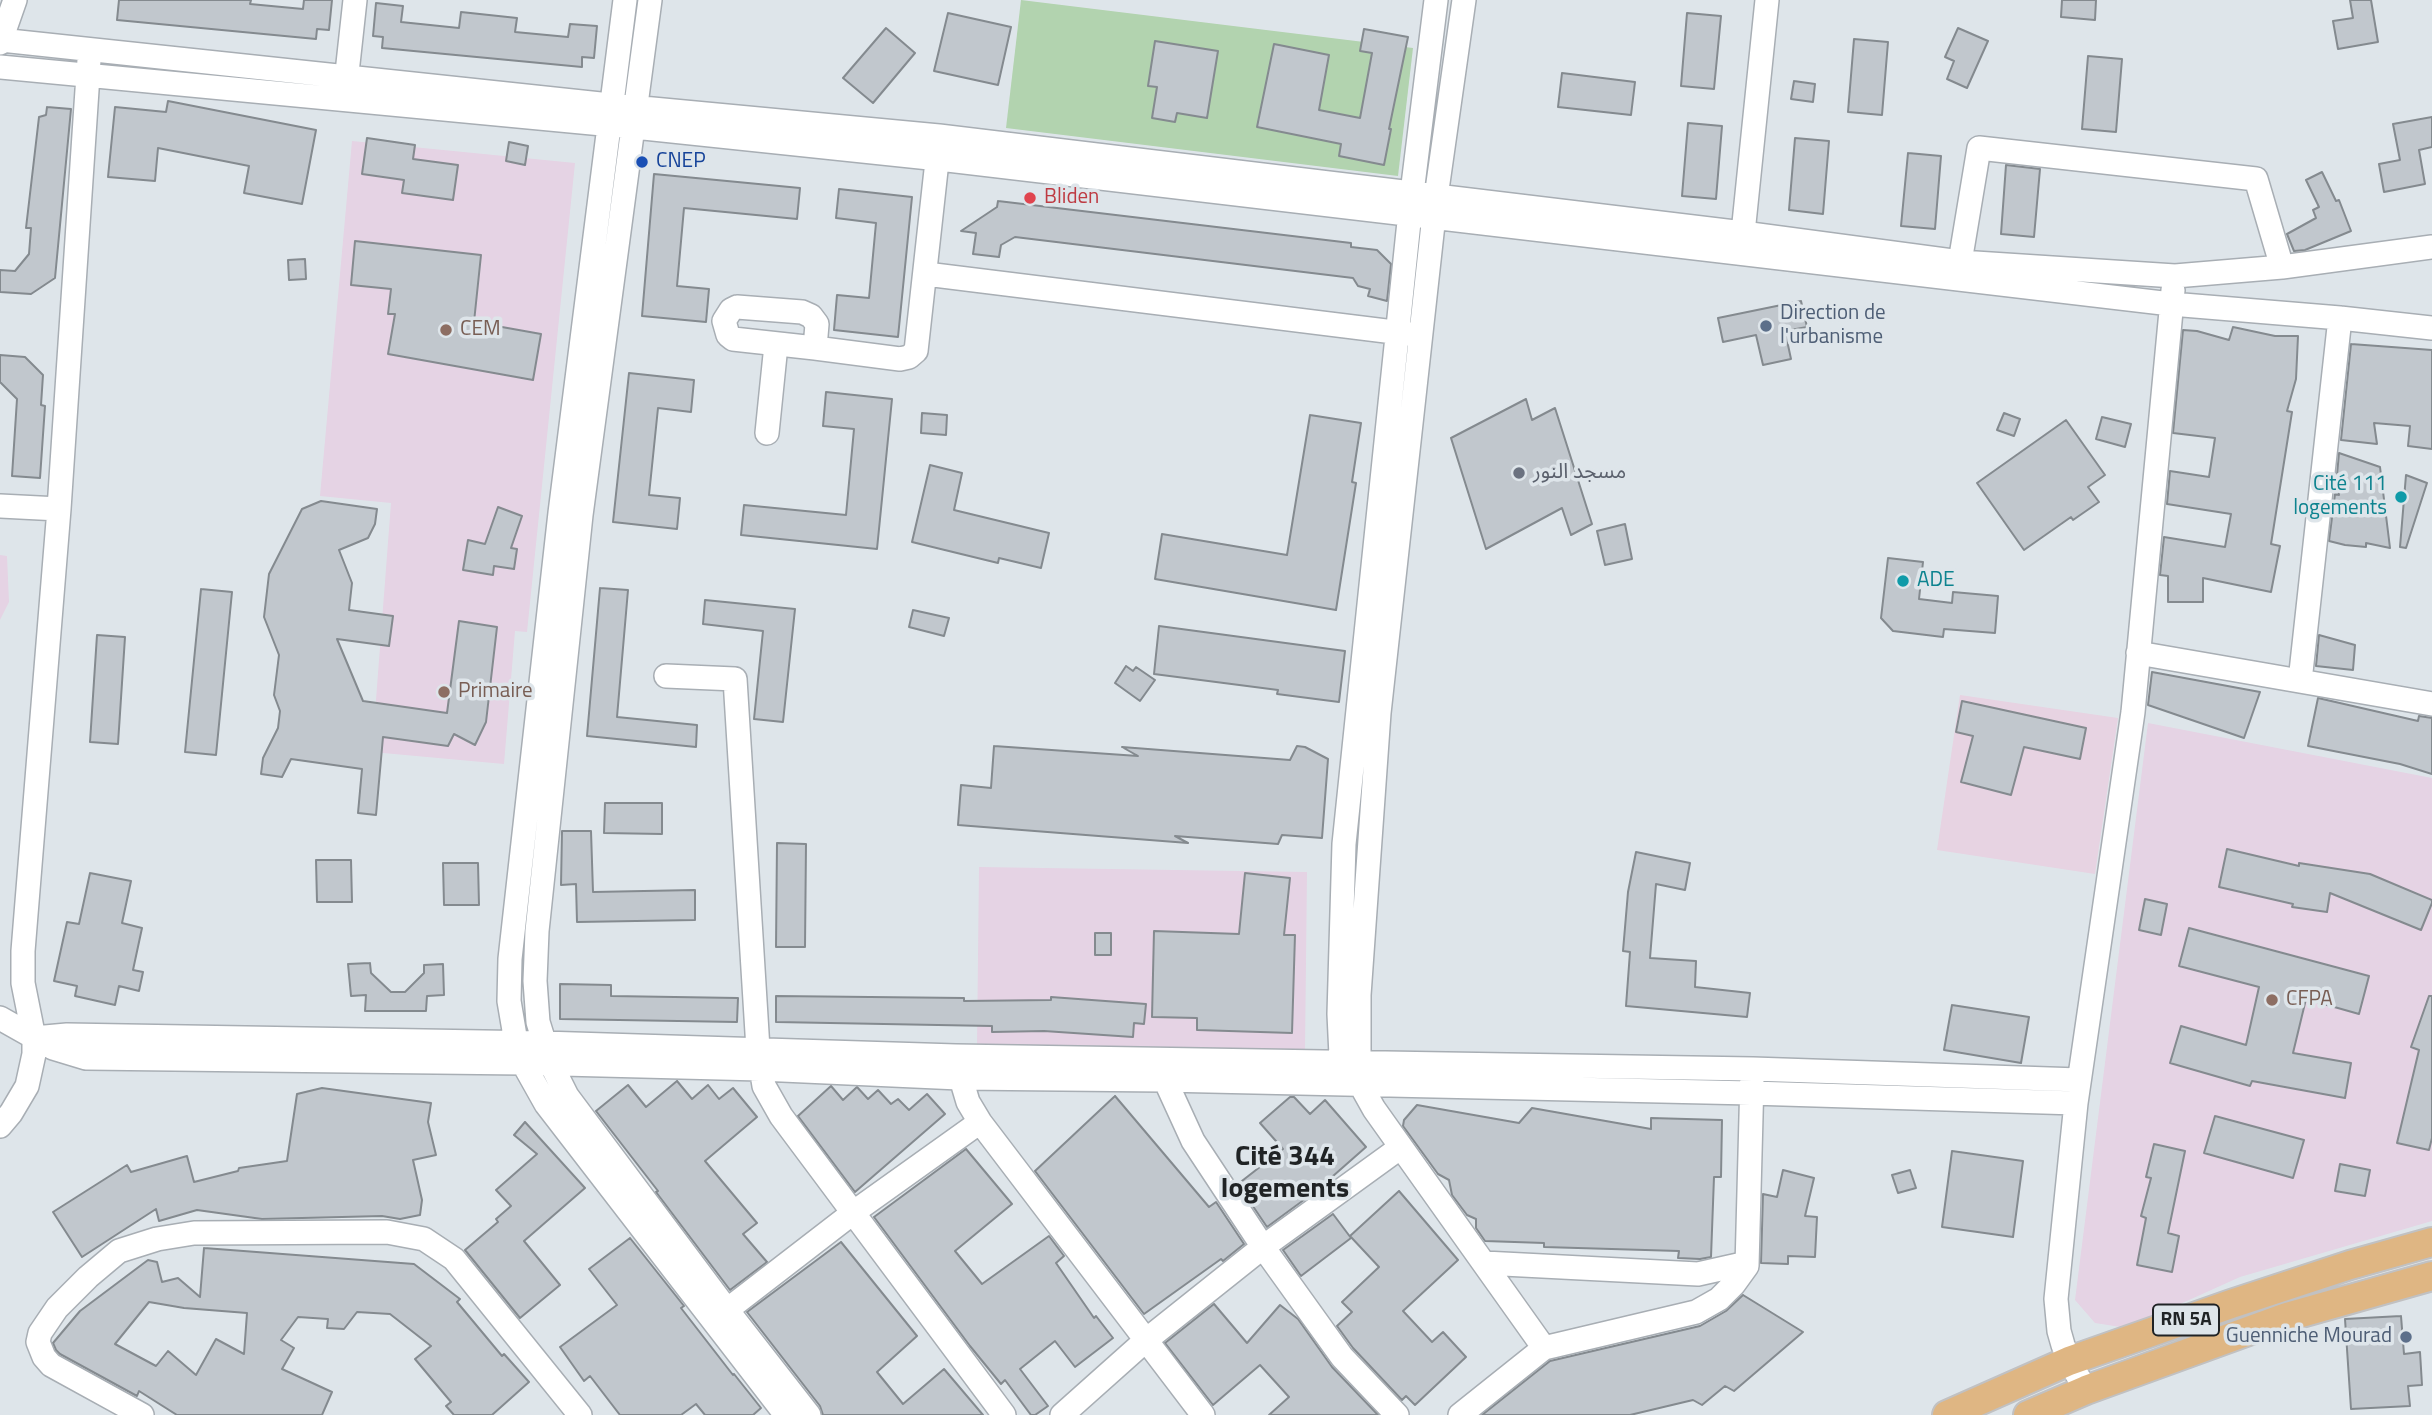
<!DOCTYPE html>
<html>
<head>
<meta charset="utf-8">
<style>
  body { margin:0 }
  canvas { display:block; background:#dee5ea }
</style>
</head>
<body>
<canvas width="2432" height="1415"></canvas>
<script>
const c = document.querySelector('canvas').getContext('2d');
c.lineJoin = 'round';
function fill(path, color) {
  c.fillStyle = color;
  c.fill(path, 'evenodd');
}
function shape(rows) {
  const path = new Path2D();
  for (const r of rows) {
    path.moveTo(r[0], r[1]);
    for (let i = 2; i < r.length; i += 2) path.lineTo(r[i], r[i + 1]);
  }
  return path;
}
function strokePath(path, color, width, dash) {
  c.strokeStyle = color;
  c.lineWidth = width;
  c.lineCap = dash ? 'butt' : 'round';
  c.setLineDash(dash || []);
  c.stroke(path);
}
function label(font, color, halo, rows, align = 'center') {
  c.font = font + ' "Titillium Web","Noto Sans Arabic",sans-serif';
  c.lineWidth = 7;
  c.setLineDash([]);
  c.textBaseline = 'middle';
  c.strokeStyle = halo;
  c.fillStyle = color;
  for (const [text, x, y, turn = 0] of rows) {
    c.save();
    c.translate(x, y);
    c.rotate((+turn || 0) * Math.PI / 180);
    c.textAlign = isNaN(turn) ? turn : align;
    if (halo) c.strokeText(text, 0, 0);
    c.fillText(text, 0, 0);
    c.restore();
  }
}
fill(shape([
  [352,141,575,163,527,632,515,631,504,764,372,752,391,503,320,496],
  [0,555,7,556,9,602,0,620],
  [2148,723,2432,778,2432,1221,2240,1277,2127,1328,2095,1323,2075,1300],
  [979,867,1307,872,1305,1051,977,1046]
]), '#e5d3e4');
fill(shape([
  [1960,695,2118,718,2095,874,1937,850]
]), '#e7d3e2');
fill(shape([
  [1021,0,1413,48,1398,176,1006,128]
]), '#b2d3af');
const building = shape([
  [119,0,251,0,250,4,303,9,304,0,332,0,329,30,317,29,316,39,117,20,119,0],
  [2062,0,2096,0,2095,20,2061,17,2062,0],
  [2350,0,2371,0,2378,42,2338,49,2333,21,2353,18,2350,0],
  [376,3,403,6,401,22,459,28,461,12,517,18,515,32,568,37,570,24,597,26,594,58,582,57,582,67,382,48,383,37,373,36,376,3],
  [948,13,1011,27,998,85,934,71,948,13],
  [1687,13,1721,16,1714,89,1681,86,1687,13],
  [886,28,915,53,873,103,843,78,886,28],
  [1958,28,1988,41,1967,88,1947,79,1954,61,1945,57,1958,28],
  [1364,29,1408,37,1389,129,1391,129,1384,165,1339,156,1341,144,1257,127,1274,44,1329,55,1319,110,1360,118,1372,53,1360,51,1364,29],
  [1854,39,1888,42,1882,115,1848,112,1854,39],
  [1155,41,1218,51,1207,118,1177,113,1175,122,1152,118,1157,87,1148,86,1155,41],
  [2088,56,2122,59,2116,132,2082,129,2088,56],
  [1562,73,1635,82,1631,115,1558,107,1562,73],
  [1794,81,1815,84,1813,102,1791,99,1794,81],
  [168,101,316,130,302,204,244,193,249,166,158,148,155,181,108,177,115,107,166,112,168,101],
  [47,107,71,109,55,278,31,294,0,292,0,270,15,271,29,254,31,228,26,228,39,117,46,115,47,107],
  [2432,117,2432,147,2419,150,2425,184,2384,192,2379,164,2400,160,2393,124,2432,117],
  [1688,123,1722,126,1716,199,1682,196,1688,123],
  [367,138,415,145,413,159,458,165,453,200,402,193,404,180,362,174,367,138],
  [1795,138,1829,141,1823,214,1789,210,1795,138],
  [509,142,528,146,525,165,506,161,509,142],
  [1908,153,1941,156,1935,229,1901,226,1908,153],
  [2006,165,2040,169,2034,237,2001,234,2006,165],
  [2322,172,2336,201,2339,200,2351,231,2305,250,2294,251,2287,234,2316,218,2313,210,2319,207,2306,180,2322,172],
  [654,174,800,188,797,219,684,208,677,286,709,289,706,322,642,316,654,174],
  [839,189,912,197,898,337,834,330,837,295,869,298,876,223,836,218,839,189],
  [998,201,1351,243,1351,247,1377,250,1391,264,1387,301,1368,296,1370,289,1358,286,1353,278,1015,237,1001,245,999,257,973,254,976,233,961,231,997,207,998,201],
  [355,241,481,255,474,322,541,334,533,380,388,354,395,314,388,314,391,289,351,285,355,241],
  [305,259,306,279,289,280,288,260,305,259],
  [1801,301,1807,327,1785,331,1791,359,1763,365,1756,335,1723,342,1718,318,1801,301],
  [2233,327,2275,336,2298,336,2296,379,2287,411,2292,412,2271,544,2280,546,2271,592,2203,578,2203,602,2168,602,2168,576,2160,575,2164,537,2225,547,2231,514,2167,504,2170,471,2209,477,2215,438,2173,433,2183,330,2197,331,2229,340,2233,327],
  [2351,344,2432,350,2432,449,2408,446,2410,426,2374,423,2377,444,2341,440,2351,344],
  [0,355,25,357,43,375,41,405,45,406,40,478,12,476,17,399,0,382,0,355],
  [629,373,694,380,691,412,658,408,649,495,680,498,677,529,613,522,629,373],
  [826,392,892,399,877,549,741,535,744,505,846,515,854,429,823,426,826,392],
  [1526,399,1532,420,1555,408,1592,524,1571,535,1562,508,1486,549,1451,438,1526,399],
  [922,413,947,415,946,435,921,433,922,413],
  [2004,413,2020,419,2014,436,1997,430,2004,413],
  [1310,415,1361,423,1352,482,1356,483,1336,610,1155,579,1162,534,1287,555,1310,415],
  [2102,417,2131,424,2125,447,2096,439,2102,417],
  [2066,420,2105,475,2088,487,2099,502,2073,520,2071,517,2024,550,1977,483,2066,420],
  [2339,453,2380,467,2390,548,2366,543,2366,547,2345,545,2329,541,2335,494,2339,495,2337,475,2339,453],
  [930,465,962,473,954,510,1049,533,1041,568,999,558,998,563,912,542,930,465],
  [2406,475,2427,483,2406,548,2400,547,2406,475],
  [321,501,377,509,375,524,368,538,339,550,352,583,349,610,393,616,389,646,337,639,363,701,447,713,459,621,497,627,486,722,475,745,454,734,448,746,383,737,376,815,358,813,362,769,291,759,282,777,261,774,263,758,278,728,280,711,274,695,279,655,264,617,269,574,302,509,321,501],
  [498,507,522,516,511,548,517,549,514,569,494,566,493,575,463,570,468,540,485,544,498,507],
  [1625,524,1632,559,1605,565,1597,531,1625,524],
  [1888,558,1923,562,1919,599,1952,603,1953,592,1998,596,1995,633,1944,629,1943,637,1893,631,1881,618,1888,558],
  [600,588,628,590,617,717,697,725,696,747,587,736,600,588],
  [201,589,232,592,216,755,185,752,201,589],
  [705,600,795,609,783,722,754,719,763,631,703,624,705,600],
  [913,610,949,618,944,636,909,627,913,610],
  [1159,626,1345,651,1339,702,1277,694,1278,690,1154,674,1159,626],
  [97,635,125,637,118,744,90,742,97,635],
  [2319,635,2355,645,2353,670,2316,666,2319,635],
  [1126,666,1133,671,1136,667,1155,680,1140,701,1115,683,1126,666],
  [2152,672,2260,692,2244,738,2148,705,2152,672],
  [2318,698,2418,721,2419,716,2432,718,2432,774,2400,764,2308,746,2318,698],
  [1962,701,2086,728,2080,759,2024,747,2011,795,1961,782,1973,736,1956,732,1962,701],
  [994,746,1138,756,1122,747,1290,760,1297,746,1305,747,1328,759,1322,838,1282,835,1278,844,1175,836,1188,843,958,825,961,785,991,788,994,746],
  [605,803,662,803,662,834,604,833,605,803],
  [562,831,591,831,593,892,695,890,695,920,577,922,576,884,561,885,562,831],
  [777,843,806,844,805,947,776,947,777,843],
  [2227,849,2299,866,2299,863,2370,874,2432,900,2432,903,2421,930,2330,893,2327,912,2292,907,2293,904,2219,887,2227,849],
  [1636,852,1690,863,1685,890,1656,884,1650,958,1696,961,1695,987,1750,993,1747,1017,1626,1006,1630,952,1623,951,1628,892,1636,852],
  [316,860,351,860,352,902,317,902,316,860],
  [443,863,478,863,479,905,444,905,443,863],
  [90,873,131,881,122,923,142,928,133,970,143,972,139,991,119,986,115,1005,75,996,77,986,54,981,67,922,79,924,90,873],
  [1245,873,1290,878,1284,935,1295,935,1292,1033,1197,1030,1197,1018,1152,1017,1154,931,1239,934,1245,873],
  [2145,899,2167,904,2161,935,2139,930,2145,899],
  [2189,928,2369,976,2359,1014,2306,999,2293,1053,2351,1063,2345,1098,2252,1081,2250,1086,2170,1063,2181,1026,2246,1045,2259,987,2179,966,2189,928],
  [1095,933,1111,933,1111,955,1095,955,1095,933],
  [370,963,371,973,391,992,405,992,424,973,424,965,443,964,444,995,427,996,426,1011,365,1011,366,995,351,996,348,964,370,963],
  [560,984,611,985,611,996,738,998,737,1022,560,1019,560,984],
  [776,996,964,998,964,1001,1051,1000,1051,997,1146,1004,1144,1024,1134,1023,1133,1037,1044,1031,992,1032,992,1026,776,1022,776,996],
  [2429,996,2432,996,2432,1138,2429,1150,2397,1143,2419,1050,2411,1047,2429,996],
  [1952,1005,2029,1017,2021,1063,1944,1050,1952,1005],
  [677,1081,692,1099,708,1085,719,1099,733,1088,757,1117,705,1161,757,1223,743,1234,767,1262,730,1290,656,1192,658,1191,596,1111,628,1085,646,1107,677,1081],
  [831,1086,843,1100,857,1087,868,1099,878,1090,891,1104,898,1099,909,1110,927,1094,945,1114,855,1192,798,1116,831,1086],
  [322,1088,431,1103,428,1122,436,1155,413,1160,422,1200,420,1215,400,1219,382,1216,262,1219,197,1210,159,1221,156,1209,82,1257,53,1212,127,1165,131,1172,187,1156,194,1182,238,1171,239,1168,287,1161,297,1094,322,1088],
  [1115,1096,1209,1207,1216,1202,1244,1244,1223,1261,1221,1259,1144,1314,1035,1171,1115,1096],
  [1290,1097,1294,1097,1310,1114,1325,1100,1366,1147,1316,1191,1267,1227,1238,1184,1283,1149,1260,1123,1290,1097],
  [1417,1105,1519,1123,1532,1108,1651,1129,1651,1118,1722,1120,1721,1177,1714,1177,1711,1257,1700,1259,1678,1258,1679,1251,1544,1247,1544,1243,1485,1241,1476,1228,1476,1219,1467,1215,1452,1195,1449,1180,1438,1174,1403,1126,1404,1120,1417,1105],
  [2215,1116,2304,1140,2293,1178,2204,1153,2215,1116],
  [525,1122,585,1188,524,1241,560,1285,520,1318,465,1250,498,1222,496,1219,511,1206,496,1190,537,1154,514,1135,525,1122],
  [2154,1144,2185,1151,2168,1233,2179,1236,2172,1272,2137,1265,2146,1218,2141,1216,2151,1178,2146,1177,2154,1144],
  [966,1149,1012,1204,955,1251,982,1284,1049,1236,1064,1256,1056,1263,1094,1318,1096,1316,1113,1338,1075,1367,1055,1341,1020,1369,1048,1406,1035,1415,1031,1415,1005,1380,1001,1384,970,1346,874,1217,966,1149],
  [1952,1151,2023,1161,2013,1237,1942,1227,1952,1151],
  [2340,1164,2370,1170,2365,1196,2335,1191,2340,1164],
  [1783,1170,1814,1178,1805,1216,1817,1217,1815,1257,1788,1256,1788,1264,1761,1263,1763,1194,1777,1197,1783,1170],
  [1910,1170,1916,1188,1898,1193,1892,1175,1910,1170],
  [1399,1191,1458,1260,1403,1311,1432,1342,1443,1332,1466,1357,1415,1405,1406,1396,1402,1400,1353,1348,1337,1326,1352,1312,1342,1302,1379,1267,1350,1236,1399,1191],
  [1333,1214,1351,1238,1301,1276,1283,1250,1333,1214],
  [630,1238,684,1306,681,1308,733,1375,734,1374,761,1408,753,1415,705,1415,696,1404,681,1415,620,1415,590,1376,584,1381,560,1347,617,1305,589,1269,630,1238],
  [841,1242,917,1336,877,1372,903,1404,944,1369,983,1415,823,1415,820,1406,747,1312,841,1242],
  [204,1248,414,1264,460,1299,457,1302,502,1356,504,1354,529,1382,492,1415,454,1415,446,1406,451,1402,415,1359,431,1346,390,1314,357,1312,344,1329,327,1328,328,1319,298,1317,281,1340,294,1348,282,1369,332,1392,322,1415,177,1415,139,1391,137,1396,60,1354,56,1350,53,1343,80,1311,148,1260,157,1262,162,1282,178,1278,200,1297,204,1248],
  [149,1302,184,1308,247,1313,244,1354,216,1339,196,1375,168,1351,156,1366,115,1344,149,1302],
  [1743,1295,1803,1332,1734,1391,1725,1386,1702,1405,1693,1400,1630,1415,1482,1415,1550,1361,1700,1326,1726,1311,1743,1295],
  [1214,1304,1247,1343,1280,1305,1298,1319,1332,1367,1378,1415,1269,1415,1289,1397,1260,1365,1213,1405,1165,1343,1214,1304],
  [2401,1316,2404,1354,2420,1352,2422,1385,2408,1386,2410,1406,2351,1409,2345,1319,2401,1316]
]);
fill(building, '#c1c7cd');
strokePath(building, '#848a8f', 2);
const minor = shape([
  [625,0,560,513,510,959,509,1001,516,1042,523,1063,546,1104,786,1415],
  [650,0,581,515,537,931,535,981,538,1022,551,1064,567,1096,727,1310,809,1415],
  [1464,0,1436,197,1379,713,1359,995,1359,1062,1360,1084,1374,1109,1544,1348],
  [0,40,610,105,939,136,1743,233,1960,262,2175,276,2282,267,2432,247],
  [0,43,15,0],
  [0,67,634,127,939,159,2171,304,2340,318,2432,328],
  [345,91,355,0],
  [1743,233,1767,0],
  [1960,262,1979,148,2256,179,2282,267],
  [926,274,1410,334],
  [737,307,802,312,811,316,817,324,815,348,733,339,728,335,724,321,731,310,737,307],
  [815,348,900,359,909,357,916,351,939,143],
  [767,433,776,345],
  [0,506,59,509],
  [2138,653,2432,704],
  [666,676,735,679,758,1049,764,1086,781,1116,1004,1415],
  [2300,681,2340,318],
  [0,1018,53,1048,86,1058,523,1063,760,1069,959,1078,1164,1080,1751,1093,2076,1103],
  [34,1038,67,1035,543,1043,956,1056,1753,1069,2079,1080],
  [957,1065,968,1102,980,1122,1203,1415],
  [1160,1069,1193,1141,1263,1247,1342,1357,1397,1415],
  [1342,1077,1339,1014,1344,844,1412,193,1436,0],
  [0,1126,11,1113,27,1086,34,1054,34,1038,23,983,23,951,59,509,89,60],
  [1484,1263,1698,1274,1747,1263],
  [727,1310,854,1212,980,1122],
  [2086,1390,2069,1361,2063,1345,2059,1331,2056,1299,2076,1103,2133,712,2173,290],
  [142,1415,51,1365,44,1357,38,1342,40,1333,57,1308,88,1277,119,1251,157,1239,194,1233,387,1232,424,1239,454,1259,580,1415],
  [1062,1415,1145,1341,1263,1247,1401,1147],
  [1460,1415,1544,1348,1696,1312,1719,1299,1734,1284,1747,1266,1752,1079]
]);
const major = shape([
  [1947,1415,2069,1361,2231,1304,2350,1265,2432,1242],
  [2028,1415,2086,1390,2287,1317,2432,1276]
]);
strokePath(minor, '#a8aeb4', 26);
strokePath(major, '#c1c1c2', 32);
strokePath(minor, '#fff', 23);
strokePath(major, '#dfb683', 28);
for (const [x, y, r, color] of [
  [642,162,7,"#1a4fb4"],
  [1030,198,7,"#e0444e"],
  [1766,326,7,"#5c6f8a"],
  [446,330,7,"#8d6e63"],
  [1519,473,7,"#6b7280"],
  [2401,497,7,"#0f9aa8"],
  [1903,581,7,"#0f9aa8"],
  [444,692,7,"#8d6e63"],
  [2272,1000,7,"#8d6e63"],
  [2406,1337,7,"#5c6f8a"]
]) {
  const dot = new Path2D();
  dot.arc(x, y, r, 0, 2 * Math.PI);
  c.fillStyle = color;
  c.fill(dot);
  strokePath(dot, '#dee5ea', 2.5);
}
for (const [x, y, w] of [
  [2186,1320,66]
]) {
  const box = new Path2D();
  box.roundRect(x - w / 2, y - 15.5, w, 31, 5);
  c.fillStyle = '#dee5ea';
  c.fill(box);
  strokePath(box, '#202325', 2);
}
label('bold 19px', '#202325', null, [
  ["RN 5A",2186,1320]
]);
label('21px', '#164399', '#dee5ea', [
  ["CNEP",656,162]
], 'left');
label('21px', '#be3a42', '#dee5ea', [
  ["Bliden",1044,198]
], 'left');
label('21px', '#4e5e75', '#dee5ea', [
  ["Direction de",1780,314],
  ["l'urbanisme",1780,338],
  ["Guenniche Mourad",2392,1337,"right"]
], 'left');
label('21px', '#785e54', '#dee5ea', [
  ["CEM",460,330],
  ["Primaire",458,692],
  ["CFPA",2286,1000]
], 'left');
label('21px', '#5b616d', '#dee5ea', [
  ["مسجد النور",1533,473]
], 'left');
label('21px', '#0d838f', '#dee5ea', [
  ["Cité 111",2387,485],
  ["logements",2387,509],
  ["ADE",1917,581,"left"]
], 'right');
label('bold 28px', '#202325', '#dee5ea', [
  ["Cité 344",1285,1158],
  ["logements",1285,1190]
]);
</script>
</body>
</html>
